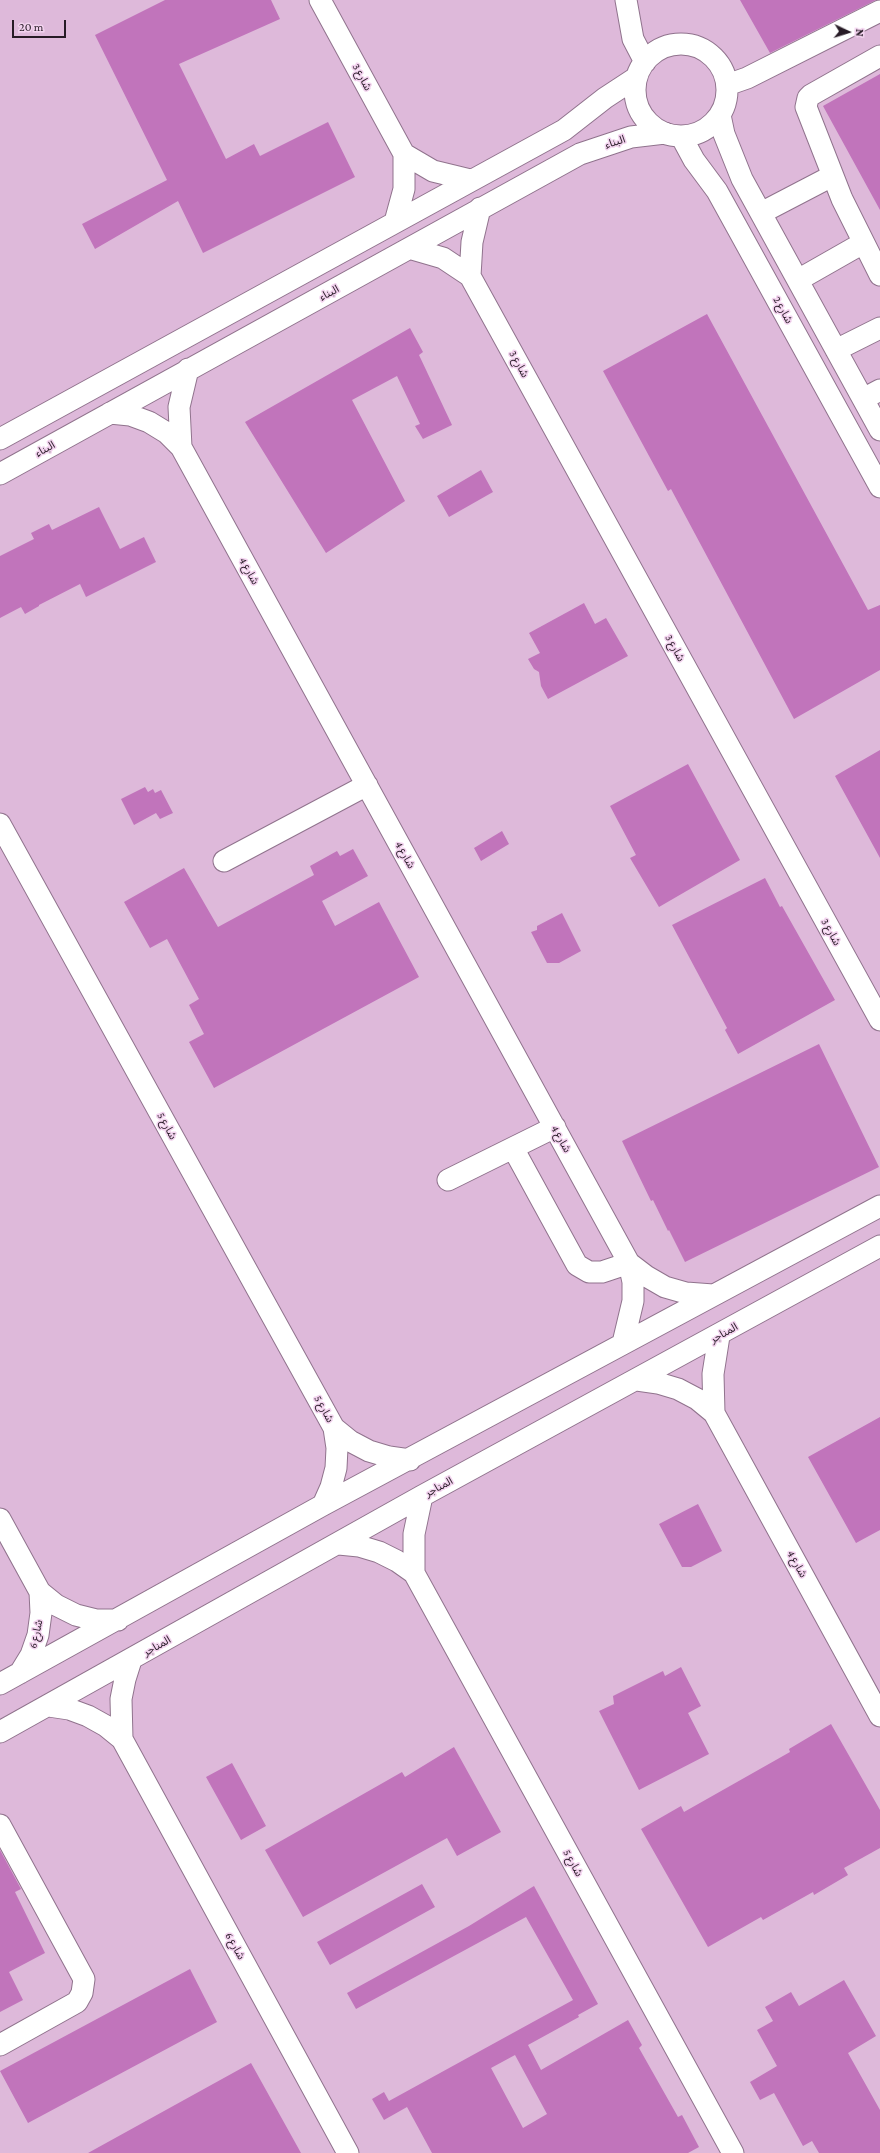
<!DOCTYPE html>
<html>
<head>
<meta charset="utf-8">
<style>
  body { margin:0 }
  #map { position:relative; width:880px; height:2153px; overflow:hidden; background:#e6c6e2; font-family:"Crimson Pro",serif }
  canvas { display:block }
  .north { position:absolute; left:828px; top:12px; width:40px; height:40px; -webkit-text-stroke:3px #f3d3ef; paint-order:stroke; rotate:94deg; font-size:11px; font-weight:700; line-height:16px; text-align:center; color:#271b26 }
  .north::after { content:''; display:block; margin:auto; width:14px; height:18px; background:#271b26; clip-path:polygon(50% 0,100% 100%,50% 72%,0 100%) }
  .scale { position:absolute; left:12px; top:20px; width:54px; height:18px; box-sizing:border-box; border:2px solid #271b26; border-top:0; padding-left:5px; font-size:12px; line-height:14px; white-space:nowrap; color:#271b26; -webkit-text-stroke:3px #f3d3ef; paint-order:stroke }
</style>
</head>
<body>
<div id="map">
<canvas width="880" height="2153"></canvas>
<div class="north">N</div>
<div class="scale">20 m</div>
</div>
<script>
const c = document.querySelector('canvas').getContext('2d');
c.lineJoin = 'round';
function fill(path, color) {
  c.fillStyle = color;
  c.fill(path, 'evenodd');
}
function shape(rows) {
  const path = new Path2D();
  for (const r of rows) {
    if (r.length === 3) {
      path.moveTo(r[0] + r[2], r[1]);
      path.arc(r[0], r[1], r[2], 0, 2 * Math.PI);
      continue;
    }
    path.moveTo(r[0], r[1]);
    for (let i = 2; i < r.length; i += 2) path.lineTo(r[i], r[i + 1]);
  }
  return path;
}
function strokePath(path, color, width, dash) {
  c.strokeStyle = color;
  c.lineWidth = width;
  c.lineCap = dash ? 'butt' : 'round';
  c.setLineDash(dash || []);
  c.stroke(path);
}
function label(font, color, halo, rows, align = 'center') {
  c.font = font + ' "Crimson Pro","Noto Sans Arabic",serif';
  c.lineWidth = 3;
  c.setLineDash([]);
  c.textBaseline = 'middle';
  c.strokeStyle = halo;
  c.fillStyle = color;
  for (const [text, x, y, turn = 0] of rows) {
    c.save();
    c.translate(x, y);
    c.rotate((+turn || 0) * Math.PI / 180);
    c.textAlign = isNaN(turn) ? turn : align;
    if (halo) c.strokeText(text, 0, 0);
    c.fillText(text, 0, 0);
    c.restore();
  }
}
fill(shape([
  [0,0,880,0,880,2153,0,2153]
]), '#deb9da');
fill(shape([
  [165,0,271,0,280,19,179,64,226,159,254,144,260,156,328,122,355,177,203,253,178,201,95,249,82,224,167,180,95,35],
  [740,0,876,0,770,53],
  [880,74,880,210,823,106],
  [707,314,868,610,880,605,880,670,794,719,671,489,668,491,603,371],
  [410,328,423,352,419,355,452,425,423,439,415,426,420,424,397,376,352,400,405,501,326,553,245,422],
  [481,470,493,492,449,517,437,496],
  [99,507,120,549,144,537,156,562,86,597,80,584,39,605,39,606,25,614,21,607,0,618,0,556,34,539,31,533,49,524,52,530],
  [584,603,595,624,606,618,628,656,548,699,541,686,539,672,534,669,528,659,540,653,529,633],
  [880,750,880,858,835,776],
  [688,764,740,860,659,907,630,858,636,855,610,806],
  [145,787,148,792,153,789,155,793,161,790,173,813,160,819,156,813,134,825,121,799],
  [502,831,509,844,481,861,474,848],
  [353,849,368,876,322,901,335,926,379,902,419,977,214,1088,189,1042,204,1034,189,1005,199,999,167,939,150,948,124,902,184,868,218,927,314,875,310,866,337,851,340,856],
  [765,878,780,907,782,906,835,1000,738,1054,725,1030,727,1028,672,925],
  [562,913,581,951,559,963,547,963,531,932,537,930,537,926],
  [819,1044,879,1167,685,1262,669,1230,668,1231,653,1200,651,1201,622,1141],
  [880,1417,880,1530,856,1543,808,1457],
  [698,1504,722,1551,691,1567,682,1567,659,1524],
  [681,1667,701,1706,688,1713,709,1754,639,1790,599,1711,614,1704,613,1696,663,1671,665,1676],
  [831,1724,880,1810,880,1848,844,1868,848,1875,814,1895,813,1892,763,1920,761,1917,708,1947,641,1829,681,1806,684,1812,790,1752,789,1749],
  [454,1747,501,1832,457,1856,447,1838,303,1917,265,1850,402,1772,405,1777],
  [232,1763,266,1826,241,1840,206,1777],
  [0,1850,21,1889,15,1892,45,1953,9,1972,23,2000,0,2012],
  [422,1884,435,1907,330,1965,317,1942],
  [534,1886,598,2004,578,2015,579,2017,528,2045,541,2070,628,2020,642,2045,639,2048,678,2117,682,2115,699,2147,688,2153,432,2153,407,2107,384,2120,372,2099,384,2092,389,2101,573,2000,526,1917,356,2009,347,1993,469,1926],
  [515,2055,547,2114,523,2128,491,2068],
  [190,1969,217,2022,28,2123,0,2071],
  [844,1980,876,2036,848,2053,880,2110,880,2153,819,2153,812,2141,803,2146,774,2093,760,2100,750,2082,777,2066,757,2030,773,2021,765,2007,791,1992,799,2006],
  [251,2063,301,2153,88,2153]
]), '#c174bb');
const minor = shape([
  [320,0,404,154,404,189,395,222],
  [626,0,633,39,645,62],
  [681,90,46],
  [880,56,811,95,808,98,806,107,842,199,880,275],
  [727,85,747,78,880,11],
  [720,115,724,134,742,179,880,430],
  [681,136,694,160,717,191,880,487],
  [404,154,433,171,470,180],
  [761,213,832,176],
  [412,249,443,258,470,276,880,1020],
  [470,276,472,242,480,208],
  [798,280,863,243],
  [836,350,880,328],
  [863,399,880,390],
  [110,413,130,415,149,422,167,433,181,447,629,1263,633,1282,633,1301,623,1343],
  [0,439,564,130,605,98,637,77],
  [181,447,179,407,188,369],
  [0,474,580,154,631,137,665,133],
  [0,824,334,1428,337,1448,336,1468,331,1487,323,1505],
  [224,861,367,785],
  [513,1148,577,1265,589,1272,602,1272,629,1263],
  [448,1180,555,1127],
  [629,1263,646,1276,665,1287,686,1293,713,1295],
  [637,1380,658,1383,678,1389,697,1399,714,1413,880,1716],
  [714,1413,713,1374,719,1336],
  [334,1428,350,1441,369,1451,389,1457,410,1460],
  [422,1496,414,1534,414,1573,733,2153],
  [0,1519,40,1592,56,1605,76,1615,96,1620,118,1620],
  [339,1544,359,1546,379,1552,397,1561,414,1573],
  [131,1660,125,1679,121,1699,122,1739,348,2153],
  [20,1673,31,1655,38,1635,41,1613,40,1592],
  [0,1684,323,1505,880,1206],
  [49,1706,69,1709,88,1716,106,1726,122,1739],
  [0,1732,422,1496,880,1246],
  [0,1825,84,1979,82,1993,77,2002,0,2045]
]);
strokePath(minor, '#90738d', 23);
strokePath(minor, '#fff', 21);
label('11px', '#271b26', '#f3d3ef', [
  ["شارع 3",362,77,62],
  ["البناء",615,142,-18],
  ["البناء",329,293,-28],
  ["شارع 2",783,310,61],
  ["شارع 3",519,364,61],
  ["البناء",45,449,-29],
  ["شارع 4",249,571,61],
  ["شارع 3",675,648,61],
  ["شارع 4",405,855,61],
  ["شارع 3",831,932,61],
  ["شارع 5",167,1126,61],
  ["شارع 4",561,1139,61],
  ["المناجر",724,1333,-29],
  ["شارع 5",324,1409,61],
  ["المناجر",439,1487,-28],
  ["شارع 4",797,1564,61],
  ["شارع 6",36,1634,-77],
  ["المناجر",157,1646,-29],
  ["شارع 5",573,1863,61],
  ["شارع 6",235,1946,61]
]);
</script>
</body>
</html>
